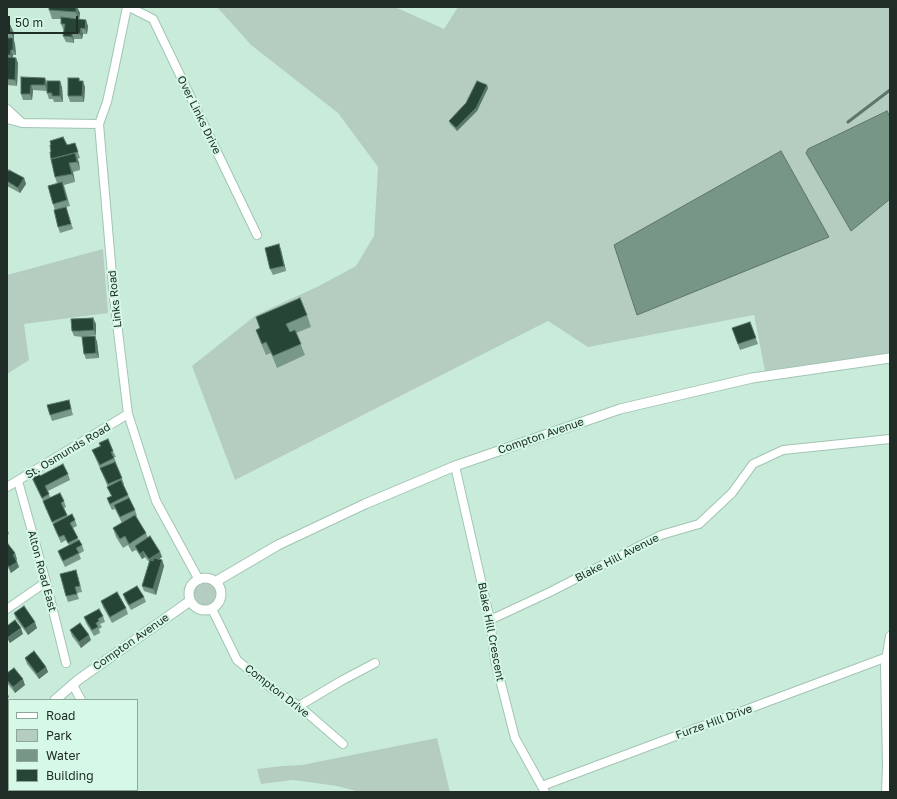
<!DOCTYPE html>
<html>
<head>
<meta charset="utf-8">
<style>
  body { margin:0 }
  #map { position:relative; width:897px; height:799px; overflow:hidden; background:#c9ecda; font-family:"Golos Text",sans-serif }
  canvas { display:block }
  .frame { position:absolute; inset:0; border:8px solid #202d26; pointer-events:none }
  .legend { position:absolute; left:8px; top:699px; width:130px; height:92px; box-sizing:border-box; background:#d6f9e7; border:1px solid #8da79a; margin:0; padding:5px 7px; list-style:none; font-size:12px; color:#202d26 }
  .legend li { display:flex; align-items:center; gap:8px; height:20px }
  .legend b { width:20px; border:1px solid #8da79a }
  .scale { position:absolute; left:8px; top:16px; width:70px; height:18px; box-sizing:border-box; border:2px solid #202d26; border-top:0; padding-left:5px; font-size:12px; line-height:14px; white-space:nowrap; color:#202d26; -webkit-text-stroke:3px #d6f9e7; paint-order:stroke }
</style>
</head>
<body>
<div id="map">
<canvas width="897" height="799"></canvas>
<div class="frame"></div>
<ul class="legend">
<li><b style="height:5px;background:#fff"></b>Road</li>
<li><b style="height:11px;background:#b5cdc1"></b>Park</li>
<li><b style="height:11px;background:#779686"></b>Water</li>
<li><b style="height:11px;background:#274537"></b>Building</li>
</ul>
<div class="scale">50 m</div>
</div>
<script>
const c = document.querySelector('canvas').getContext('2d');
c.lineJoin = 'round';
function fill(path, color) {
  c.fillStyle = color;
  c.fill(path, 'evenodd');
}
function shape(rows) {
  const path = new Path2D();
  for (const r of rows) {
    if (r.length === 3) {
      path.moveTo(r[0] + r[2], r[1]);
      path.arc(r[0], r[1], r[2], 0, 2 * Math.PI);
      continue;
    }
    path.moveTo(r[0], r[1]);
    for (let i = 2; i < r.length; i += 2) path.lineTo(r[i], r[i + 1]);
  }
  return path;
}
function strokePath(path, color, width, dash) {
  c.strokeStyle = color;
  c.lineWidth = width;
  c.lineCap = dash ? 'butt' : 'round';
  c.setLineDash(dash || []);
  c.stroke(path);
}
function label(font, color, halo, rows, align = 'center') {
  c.font = font + ' "Golos Text",sans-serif';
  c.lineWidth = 4;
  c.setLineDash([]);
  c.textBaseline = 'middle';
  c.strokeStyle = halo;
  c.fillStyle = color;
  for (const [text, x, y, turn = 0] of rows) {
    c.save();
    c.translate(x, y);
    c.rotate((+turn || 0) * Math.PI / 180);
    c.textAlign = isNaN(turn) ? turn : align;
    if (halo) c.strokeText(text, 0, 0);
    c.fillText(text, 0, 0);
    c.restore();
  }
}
fill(shape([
  [217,7,395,7,444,29,458,7,890,7,890,358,766,376,754,315,588,347,548,321,235,480,192,366,256,315,319,286,356,266,374,236,378,167,338,113,251,45],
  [103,249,108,313,24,324,29,360,7,374,7,275],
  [205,594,16],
  [437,738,450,792,360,792,337,786,293,780,261,784,259,777,257,769,282,766,302,765]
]), '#b5cdc1');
const water = shape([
  [887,111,890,117,890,199,851,231,806,153,808,149,887,111],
  [781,151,829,237,637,315,614,245,781,151]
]);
fill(water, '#779686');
strokePath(water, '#5d7669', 1);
strokePath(shape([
  [848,122,890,90]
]), '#5d7669', 3);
const minor = shape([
  [127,7,114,70,107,102,99,124,114,298,128,414,156,501,199,580],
  [129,7,153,19,257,235],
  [7,109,21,122],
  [7,119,22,123,99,124],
  [455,466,490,620,495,660,515,738,545,792],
  [18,481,46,582,66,663],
  [7,487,128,414],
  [7,609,46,582],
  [212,609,237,660,271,688,299,706,343,744],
  [490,620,550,592,661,535,699,524,732,493,753,464,783,450,890,439],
  [73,685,81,700],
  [299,706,341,681,375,663],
  [542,786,887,657],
  [122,790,123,792],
  [112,792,114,790],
  [886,792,887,765,885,666,890,636]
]);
const tertiary = shape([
  [205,594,16],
  [215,582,278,545,365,504,455,466,620,409,752,378,890,358],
  [55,700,78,680,190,601],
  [7,740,9,738]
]);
strokePath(minor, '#a2c4b3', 10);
strokePath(tertiary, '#a2c4b3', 11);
strokePath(minor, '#fff', 8);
strokePath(tertiary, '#fff', 9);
fill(shape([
  [49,7,77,7,80,13,79,19,88,26,87,34,83,34,82,39,74,39,74,43,66,42,63,36,64,30,63,29,61,24,61,19,52,19,49,10],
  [7,12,10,25,14,33,14,40,15,44,16,55,13,55,13,57,18,63,17,86,7,85],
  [21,77,62,87,63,102,54,102,53,99,49,99,47,93,47,91,33,90,32,100,23,100,21,94],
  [79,78,80,81,85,87,84,102,70,102,68,96],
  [488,88,477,111,457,131,450,124,449,121,466,103],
  [67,145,77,149,80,158,77,159,80,170,73,172,75,182,64,185,70,206,66,207,73,229,60,233,58,227,55,210,53,204,57,183,55,177],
  [7,163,8,167,7,167,8,170,24,178,26,184,20,193,7,186],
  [281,250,286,271,273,275,270,269],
  [307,315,311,327,296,333,305,355,277,368,271,353,266,355,260,341,256,330,260,328,256,317],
  [93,318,96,324,96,335,89,336,95,336,97,342,99,358,86,359,84,354,82,337,74,336,72,331],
  [750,322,758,344,740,350,732,328],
  [69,400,73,415,52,421,50,415],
  [99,443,113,451,116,457,114,457,124,484,123,484,135,510,137,516,136,516,146,533,148,538,160,552,162,557,159,559,162,560,164,566,156,595,144,591,142,586,149,562,145,557,142,559,136,550,132,552,128,545,123,548,116,537,113,528,122,523,115,509,112,510,109,504,107,498,111,496,107,487,108,487,92,450,100,447],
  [30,473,40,476,68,474,70,480,48,491,50,497,64,501,66,507,64,508,68,517,75,520,77,526,73,528,78,540,82,545,84,551,79,554,81,559,65,567,60,557,58,551,69,545,66,540,61,543,55,530,53,524,45,507,43,501,32,479],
  [7,528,9,534,7,535],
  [7,545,17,559,16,560,19,567,11,573,7,566],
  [78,576,82,592,77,593,79,599,68,602,66,596],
  [123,594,144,597,146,602,131,610,125,600],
  [101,601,126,608,128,614,112,623,103,607],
  [14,613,37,628,28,635,16,619],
  [103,616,105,622,100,624,102,627,99,629,100,633,94,636,86,623,84,617],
  [70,630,91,640,81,648,72,636],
  [25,658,46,667,48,672,39,679,27,664],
  [7,673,25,685,15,693,7,683]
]), '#789888');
fill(shape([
  [74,7,77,7,80,13,79,21],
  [7,12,10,25,7,17],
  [86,20,88,26,87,34,85,29],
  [10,25,14,33,14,40,11,32],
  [81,28,83,34,82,39,80,34],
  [72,33,74,39,74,43,72,37],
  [13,38,15,44,16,55,13,50],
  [11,50,13,55,13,60,10,55],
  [16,58,18,63,17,86,15,80],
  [45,78,47,84,47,91,45,85],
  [60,81,62,87,63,102,60,96],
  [83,81,85,87,84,102,82,96],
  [31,85,33,90,32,100,30,94],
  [487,85,488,88,477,111,457,131,456,128],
  [75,153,79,162,80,170,77,162],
  [69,163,73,172,75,182,72,174],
  [24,178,26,184,20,193,18,188],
  [279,244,281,250,286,271,284,266],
  [93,318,96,324,96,335,94,330],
  [95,336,97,342,99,358,96,353],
  [143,551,145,557,142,559,140,554],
  [160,552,162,557,151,565,149,559],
  [15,553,17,559,15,561,13,555],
  [162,560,164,566,156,595,153,589],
  [17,562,19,567,11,573,9,567],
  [35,622,37,628,28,635,25,629],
  [21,628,23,634,10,643,7,638],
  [89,635,91,640,81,648,79,642],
  [46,667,48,672,39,679,37,674],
  [23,679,25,685,15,693,13,687],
  [7,692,9,697,7,699],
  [17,790,26,790,27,792,15,792]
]), '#587768');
const building = shape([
  [49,7,76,7,76,12,49,10,49,7],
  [61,17,86,20,85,29,81,28,80,34,72,33,72,37,63,36,65,24,61,24,61,17],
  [7,24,7,25,10,25,11,32,7,32,7,24],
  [7,38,13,38,13,50,11,50,10,55,7,55,7,38],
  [7,57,16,58,15,80,7,79,7,57],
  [21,77,45,78,45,85,31,85,30,94,21,94,21,77],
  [68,78,79,78,79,81,83,81,82,96,68,96,68,78],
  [47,81,60,81,60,96,52,96,52,93,47,93,47,81],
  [477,81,487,85,476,108,456,128,449,121,466,103,477,81],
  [63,137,67,145,75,143,78,152,51,159,50,152,51,152,50,145,51,145,50,141,63,137],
  [75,153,77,162,69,163,72,174,55,177,51,159,75,153],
  [9,170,24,178,18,188,7,181,7,173,9,170],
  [62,182,67,200,53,204,48,186,62,182],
  [66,207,71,224,58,227,54,210,66,207],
  [279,244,284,266,270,269,265,248,279,244],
  [300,298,307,315,286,324,290,332,295,330,301,344,273,356,266,342,262,344,256,330,260,328,256,317,300,298],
  [93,318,94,330,80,331,72,331,71,319,93,318],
  [750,322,756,338,738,344,732,328,750,322],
  [95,336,96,353,84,354,82,337,95,336],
  [69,400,71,409,50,415,47,405,69,400],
  [108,439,113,451,111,452,114,458,100,465,92,450,101,446,99,443,108,439],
  [115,462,122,478,108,484,100,468,115,462],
  [63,464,68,474,45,486,49,494,42,498,30,473,37,469,40,476,63,464],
  [121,480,128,495,110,504,107,498,112,496,107,487,121,480],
  [60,493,64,501,61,503,67,515,52,522,43,501,60,493],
  [129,498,135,510,120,517,114,505,129,498],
  [72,514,75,520,70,523,78,538,68,543,64,535,59,537,53,524,72,514],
  [135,515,146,533,129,544,125,536,120,539,113,528,135,515],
  [150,536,160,552,149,559,143,551,140,554,135,546,150,536],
  [79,540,82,545,76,548,79,553,63,561,58,551,79,540],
  [8,544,15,553,13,555,17,562,9,567,7,564,7,545,8,544],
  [154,558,162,560,153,589,142,586,150,560,153,561,154,558],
  [76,570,80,586,75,587,77,594,66,596,60,574,76,570],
  [137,586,144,597,129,605,123,594,137,586],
  [117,592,126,608,110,617,101,601,117,592],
  [24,606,35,622,25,629,14,613,24,606],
  [99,609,103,616,98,619,99,621,96,623,98,627,92,630,84,617,99,609],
  [15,620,21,628,7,638,7,626,15,620],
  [80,623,89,635,79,642,70,630,80,623],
  [34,651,46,667,37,674,25,658,34,651],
  [14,668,23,679,13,687,7,680,7,673,14,668],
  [7,763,9,765,9,790,17,790,15,792,10,792,7,788,8,786,7,785,7,763]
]);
fill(building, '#274537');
strokePath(building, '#587768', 1);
label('11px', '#202d26', '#d6f9e7', [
  ["Over Links Drive",199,115,64],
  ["Links Road",115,299,-96],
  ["Compton Avenue",541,436,-19],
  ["St. Osmunds Road",68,451,-31],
  ["Blake Hill Avenue",617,558,-27],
  ["Alton Road East",42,571,75],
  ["Blake Hill Crescent",491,632,79],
  ["Compton Avenue",131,642,-35],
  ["Compton Drive",277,691,38],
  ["Furze Hill Drive",714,722,-20]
]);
</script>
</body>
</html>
